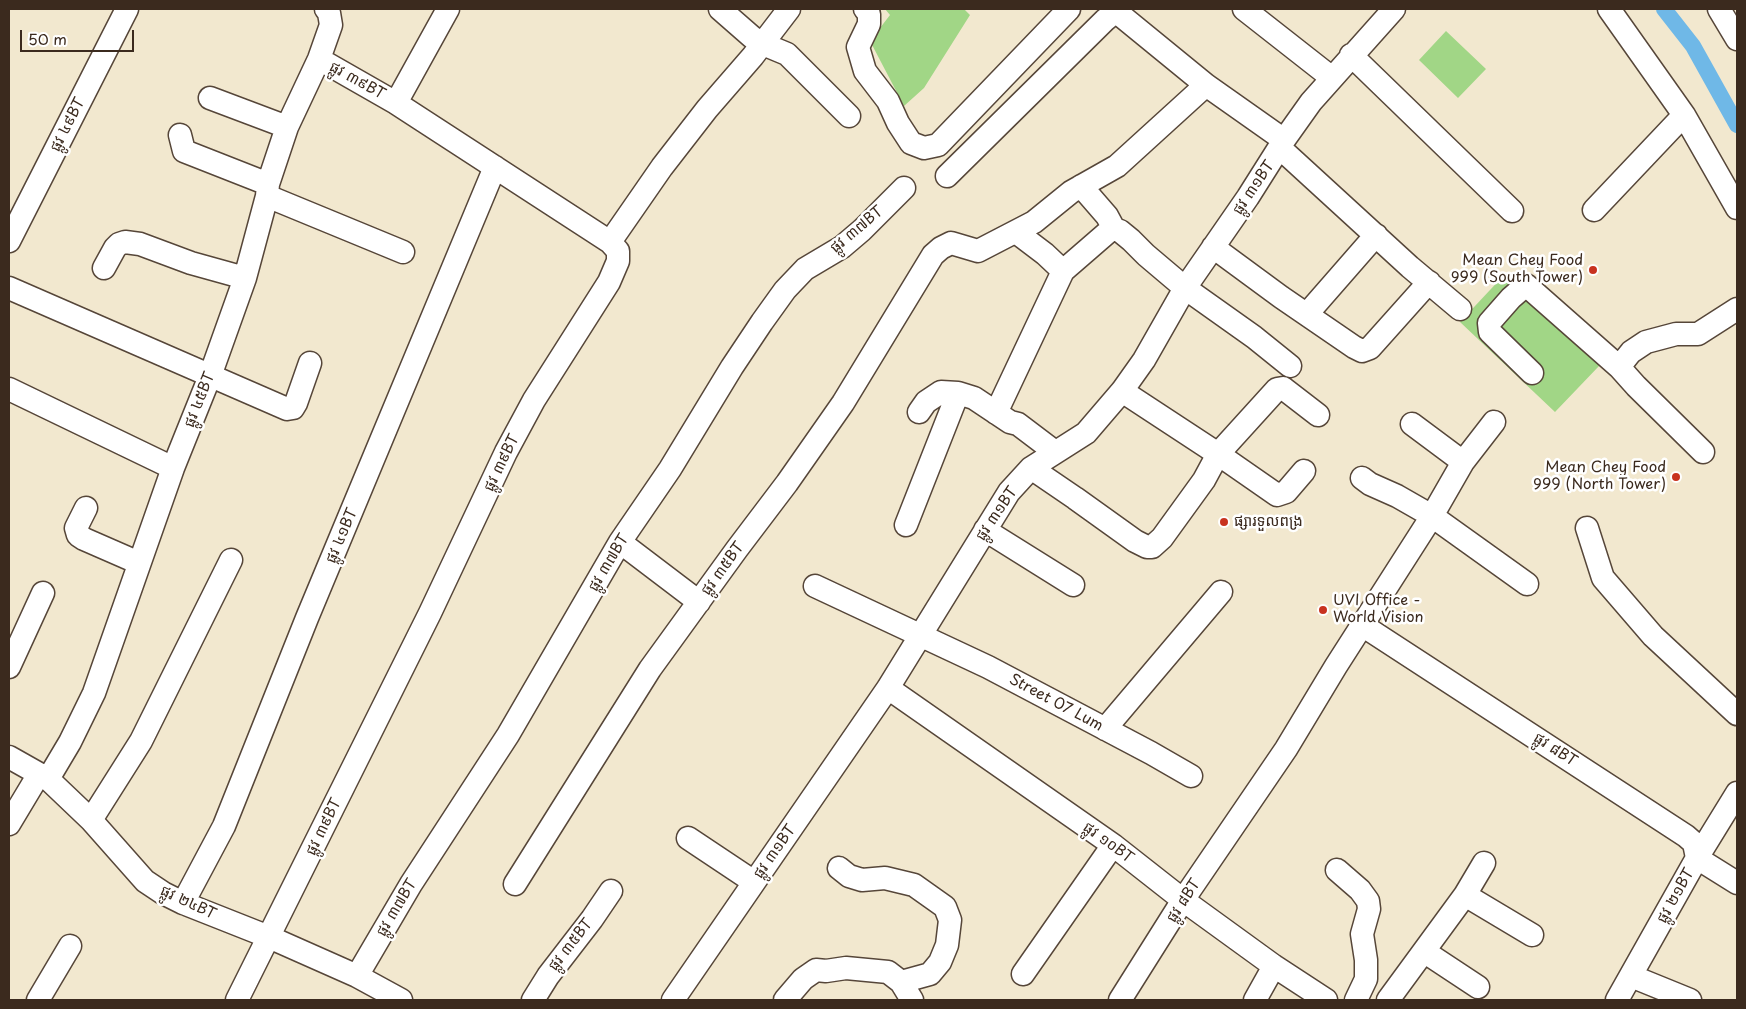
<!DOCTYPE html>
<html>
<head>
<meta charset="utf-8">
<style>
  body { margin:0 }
  #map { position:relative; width:1746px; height:1009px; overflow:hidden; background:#f2e8cf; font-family:"Playpen Sans",sans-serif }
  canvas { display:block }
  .frame { position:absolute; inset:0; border:10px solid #3b2a1e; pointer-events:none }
  .scale { position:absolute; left:20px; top:30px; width:114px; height:22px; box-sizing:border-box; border:2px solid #3b2a1e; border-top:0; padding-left:6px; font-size:15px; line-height:18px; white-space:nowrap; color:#3b2a1e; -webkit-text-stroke:4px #fff; paint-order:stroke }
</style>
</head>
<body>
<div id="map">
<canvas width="1746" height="1009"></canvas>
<div class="frame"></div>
<div class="scale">50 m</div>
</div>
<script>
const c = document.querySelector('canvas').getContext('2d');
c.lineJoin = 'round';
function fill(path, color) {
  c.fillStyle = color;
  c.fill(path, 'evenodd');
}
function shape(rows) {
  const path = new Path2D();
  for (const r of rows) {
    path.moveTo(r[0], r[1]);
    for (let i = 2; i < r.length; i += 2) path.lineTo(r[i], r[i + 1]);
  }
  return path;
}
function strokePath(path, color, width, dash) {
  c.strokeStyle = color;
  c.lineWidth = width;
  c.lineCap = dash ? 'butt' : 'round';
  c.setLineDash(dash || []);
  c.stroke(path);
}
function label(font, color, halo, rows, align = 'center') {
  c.font = font + ' "Playpen Sans","Noto Sans Khmer",sans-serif';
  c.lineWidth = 5;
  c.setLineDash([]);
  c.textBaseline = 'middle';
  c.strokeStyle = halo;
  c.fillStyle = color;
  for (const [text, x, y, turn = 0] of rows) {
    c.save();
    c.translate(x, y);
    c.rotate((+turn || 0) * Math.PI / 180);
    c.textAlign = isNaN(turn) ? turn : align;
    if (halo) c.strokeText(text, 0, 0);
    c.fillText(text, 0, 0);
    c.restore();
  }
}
fill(shape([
  [885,9,964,9,970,15,924,88,904,106,870,41,890,15],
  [1446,31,1486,69,1458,98,1419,60],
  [1505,274,1600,365,1555,412,1460,322]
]), '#a1d686');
strokePath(shape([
  [1664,9,1693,46,1737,125]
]), '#6fb8e7', 16);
const minor = shape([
  [720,9,752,37,763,44,787,54,849,116],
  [865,9,869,14,869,24,858,47,865,71,888,101,898,123,911,143,924,148,938,145,1069,9],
  [1113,9,1206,85,1284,140],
  [1244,9,1332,78],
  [1609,9,1684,115,1737,208],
  [1719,9,1737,39],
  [1351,55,1512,211],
  [210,98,287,127],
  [396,103,448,9],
  [180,135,184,151,268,184],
  [1280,148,1410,267,1460,309],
  [947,176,1105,20,1116,11],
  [1081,186,1107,216,1114,229],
  [267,196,403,252],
  [1594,210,1684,115],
  [1016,232,1045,254,1063,271],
  [9,241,127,9],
  [610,242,662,167,707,109,753,56,789,9],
  [1213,247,1281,297,1354,347,1362,351,1370,348,1429,282],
  [104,268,115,248,119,244,125,242,140,244,191,263,245,278],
  [9,288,287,409,293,408,296,403,310,363],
  [1307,314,1376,235],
  [1532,373,1490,332,1489,323,1511,298,1526,285,1619,367],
  [9,389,173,468],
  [1122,391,1218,454,1277,495,1286,492,1304,471],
  [919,412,926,402,941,392,958,393,974,398,1010,422,1018,424,1055,452],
  [996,413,1063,271,1108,232,1114,229,1120,231,1131,240,1146,255,1185,288,1254,337,1290,366],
  [1412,424,1463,462],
  [1703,452,1636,386,1619,367,1631,352,1646,342,1676,334,1698,334,1737,309],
  [1031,468,1075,498,1135,541,1147,547,1152,547,1162,538,1204,480,1218,454,1277,389,1283,388,1318,415],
  [1362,478,1370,484,1397,496,1432,516,1527,584],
  [86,508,76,528,78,535,84,539,139,563],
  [906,525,958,393],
  [1587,528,1603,578,1653,636,1737,714],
  [985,530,1073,585],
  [620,542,699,602],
  [815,586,988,667,1151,753,1191,776],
  [1362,625,1686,836,1694,843,1697,858,1737,883],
  [9,667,43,593],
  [888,688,1113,845,1183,900,1274,966,1326,1000],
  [1105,729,1221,592],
  [9,757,48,779,91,820,145,881,163,893,183,903,269,937,357,976,401,1000],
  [48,779,70,742,94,693,173,468,210,376,245,278,267,196,268,184,287,127,319,59,331,25,329,13,326,9],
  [91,820,141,741,231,560],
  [9,824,39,774],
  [688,838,754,882],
  [839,868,849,876,862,880,885,878,914,885,945,907,950,920,947,945,940,962,930,974,901,982],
  [1337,870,1360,890,1368,901,1369,909,1362,934,1366,960,1366,979,1356,1000],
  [515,884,650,669,737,549,787,483,843,403,933,255,941,248,951,243,978,251,1034,222,1071,192,1117,166,1206,85],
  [1465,895,1532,935],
  [183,903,224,826,307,618,495,167],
  [1425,952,1478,987],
  [1023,974,1113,845],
  [357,976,411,884,508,735,620,542,670,469,732,367,762,322,785,290,805,269,842,247,862,230,904,188],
  [1631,976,1690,1000],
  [38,1000,70,946],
  [237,1000,430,613,506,452,534,400,609,282,618,261,618,251,610,242,396,103,319,59],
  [533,1000,548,976,592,919,611,891],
  [673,1000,888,688,1009,492,1031,468,1086,433,1122,391,1144,360,1185,288,1248,197,1284,140,1311,102,1394,9],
  [785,1000,803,979,816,970,826,971,846,968,888,972,901,982,912,1000],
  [1120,1000,1183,900,1286,749,1336,666,1432,516,1463,462,1494,422],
  [1255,1000,1274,966],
  [1388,1000,1465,895,1484,863],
  [1617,1000,1697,858,1737,793]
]);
strokePath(minor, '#564639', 25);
strokePath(minor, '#fff', 22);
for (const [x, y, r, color] of [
  [1593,270,5,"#c8321e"],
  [1676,477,5,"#c8321e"],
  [1224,522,5,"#c8321e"],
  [1323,610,5,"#c8321e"]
]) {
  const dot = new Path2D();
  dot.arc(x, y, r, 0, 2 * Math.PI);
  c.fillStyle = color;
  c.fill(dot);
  strokePath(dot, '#fff', 2);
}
label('15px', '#3b2a1e', '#fff', [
  ["ផ្លូវ ៣៩BT",357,81,29],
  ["ផ្លូវ ៤៩BT",68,125,-63],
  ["ផ្លូវ ៣១BT",1254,188,-56],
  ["ផ្លូវ ៣៧BT",857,230,-40],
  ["ផ្លូវ ៤៥BT",200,400,-68],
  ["ផ្លូវ ៣៩BT",502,463,-64],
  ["ផ្លូវ ៣១BT",997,514,-56],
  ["ផ្លូវ ៤១BT",342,536,-67],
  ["ផ្លូវ ៣៧BT",609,563,-59],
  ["ផ្លូវ ៣៥BT",723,569,-54],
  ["Street 07 Lum",1056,703,28],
  ["ផ្លូវ ៨BT",1555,750,33],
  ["ផ្លូវ ៣៩BT",324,827,-64],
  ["ផ្លូវ ១០BT",1108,843,36],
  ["ផ្លូវ ៣១BT",775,852,-55],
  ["ផ្លូវ ២១BT",1676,896,-61],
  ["ផ្លូវ ៨BT",1184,901,-57],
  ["ផ្លូវ ២៤BT",188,903,25],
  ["ផ្លូវ ៣៧BT",397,908,-59],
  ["ផ្លូវ ៣៥BT",571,945,-52]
]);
label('15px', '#3b2a1e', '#fff', [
  ["Mean Chey Food",1583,261],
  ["999 (South Tower)",1583,278],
  ["Mean Chey Food",1666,468],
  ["999 (North Tower)",1666,485],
  ["ផ្សារទួលពង្រ",1234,522,"left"],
  ["UVI Office -",1333,601,"left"],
  ["World Vision",1333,618,"left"]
], 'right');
</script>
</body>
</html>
